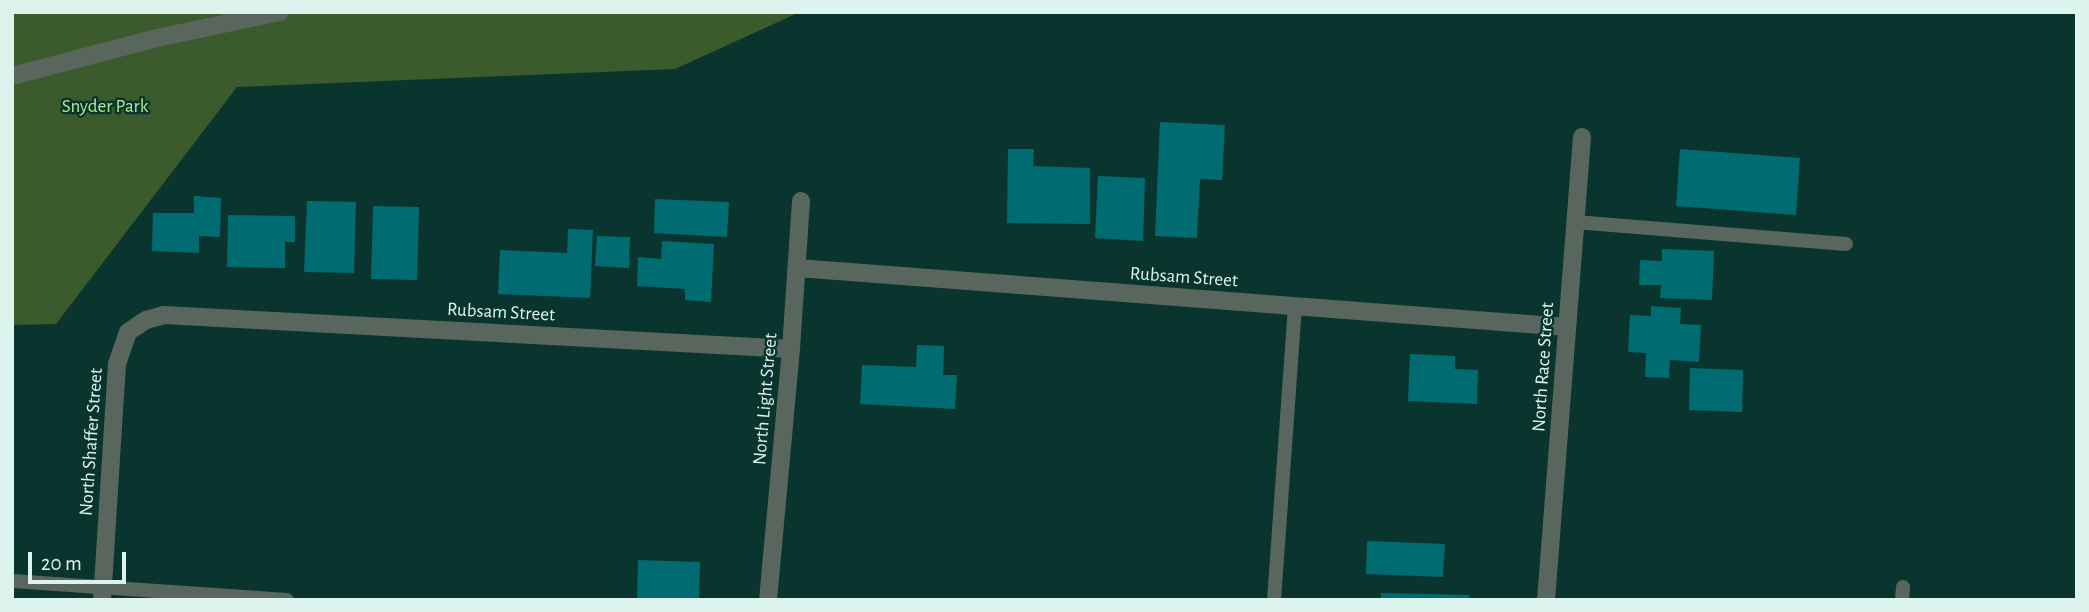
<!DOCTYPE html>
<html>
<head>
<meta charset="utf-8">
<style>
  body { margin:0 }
  #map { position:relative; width:2089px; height:612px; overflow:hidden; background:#0a352e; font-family:"Alegreya Sans",sans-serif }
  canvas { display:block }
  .frame { position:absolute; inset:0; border:14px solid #ddf3ee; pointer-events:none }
  .scale { position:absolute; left:28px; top:552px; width:98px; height:32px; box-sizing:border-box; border:4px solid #ddf3ee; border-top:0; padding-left:9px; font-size:21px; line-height:24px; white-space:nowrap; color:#ddf3ee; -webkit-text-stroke:5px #0a352e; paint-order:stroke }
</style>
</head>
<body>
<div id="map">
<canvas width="2089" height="612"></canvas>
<div class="frame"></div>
<div class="scale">20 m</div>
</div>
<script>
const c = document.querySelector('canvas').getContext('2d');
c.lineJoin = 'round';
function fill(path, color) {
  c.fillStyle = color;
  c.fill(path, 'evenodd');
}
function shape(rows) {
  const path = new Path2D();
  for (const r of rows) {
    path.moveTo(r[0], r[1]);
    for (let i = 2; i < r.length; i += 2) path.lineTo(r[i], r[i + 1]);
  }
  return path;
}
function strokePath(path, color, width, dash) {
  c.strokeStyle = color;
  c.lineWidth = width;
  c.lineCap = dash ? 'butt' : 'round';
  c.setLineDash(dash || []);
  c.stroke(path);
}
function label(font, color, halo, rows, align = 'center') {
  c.font = font + ' "Alegreya Sans",sans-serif';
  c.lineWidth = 5;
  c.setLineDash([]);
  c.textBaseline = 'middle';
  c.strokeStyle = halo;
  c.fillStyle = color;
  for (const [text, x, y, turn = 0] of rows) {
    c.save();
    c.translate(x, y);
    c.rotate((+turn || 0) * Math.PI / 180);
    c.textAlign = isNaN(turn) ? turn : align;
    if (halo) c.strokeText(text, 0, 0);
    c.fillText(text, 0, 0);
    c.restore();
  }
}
fill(shape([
  [12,12,800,12,675,69,237,87,56,324,12,325]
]), '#3b5b2d');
fill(shape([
  [1160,122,1225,125,1222,180,1200,179,1197,238,1155,236],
  [1008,149,1034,149,1033,166,1090,168,1090,224,1007,223],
  [1680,149,1800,158,1796,215,1676,206],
  [1098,176,1145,178,1143,241,1095,238],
  [194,196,221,198,220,237,199,236,199,253,152,251,153,213,194,213],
  [655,199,729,202,727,237,654,233],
  [307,201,356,202,354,273,304,272],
  [373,206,419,207,417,280,371,279],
  [228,215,295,216,295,242,285,242,285,268,227,267],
  [568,229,593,230,590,298,498,294,500,250,567,253],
  [597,236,630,237,629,268,595,266],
  [662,241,714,244,711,302,685,300,685,289,637,286,638,257,661,259],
  [1662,249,1714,251,1712,300,1660,298,1661,285,1639,285,1640,260,1662,261],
  [1651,306,1681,308,1680,324,1701,325,1699,362,1670,360,1669,378,1645,377,1646,353,1628,352,1630,315,1651,316],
  [917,345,944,346,943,375,957,375,955,409,860,404,862,365,916,367],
  [1410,354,1455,356,1455,369,1478,370,1477,404,1408,401],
  [1690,368,1743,370,1742,412,1689,410],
  [1367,541,1445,544,1443,577,1366,574],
  [638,560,700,562,699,600,637,600],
  [1381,593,1469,595,1469,600,1381,600]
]), '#006c71');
strokePath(shape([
  [1575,222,1846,244],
  [12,581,287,600],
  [1274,600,1295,306],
  [1902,600,1903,587]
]), '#59665e', 14);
strokePath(shape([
  [12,76,157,38,280,12],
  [798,268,1567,327],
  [102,600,117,364,128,332,146,320,164,315,791,349],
  [768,600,791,349,801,201],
  [1546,600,1582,137]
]), '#59665e', 18);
label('19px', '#adeb92', '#0a352e', [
  ["Snyder Park",105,106]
]);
label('19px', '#ddf3ee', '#0a352e', [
  ["Rubsam Street",1184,277,4],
  ["Rubsam Street",501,312,3],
  ["North Race Street",1543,367,-86],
  ["North Light Street",765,399,-85],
  ["North Shaffer Street",91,442,-86]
]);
</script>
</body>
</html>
